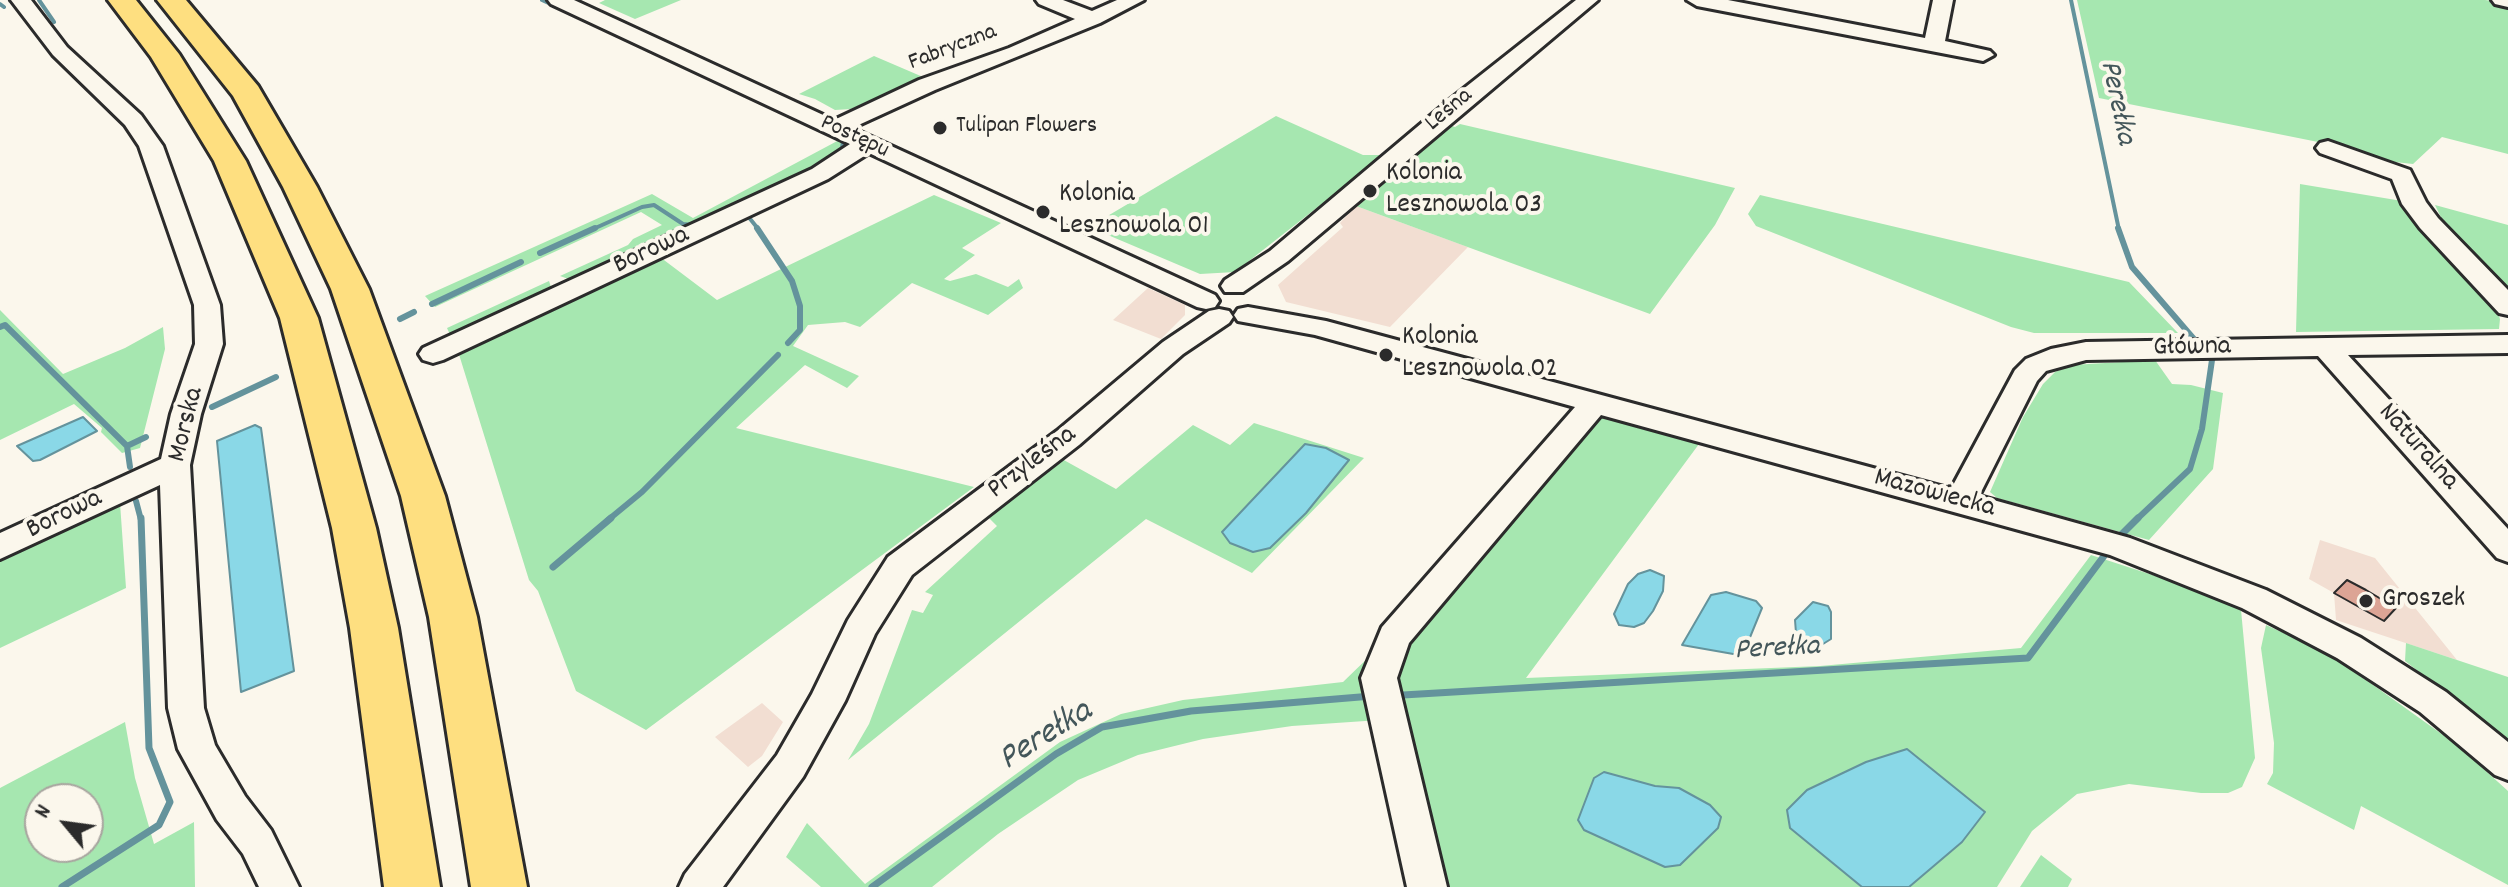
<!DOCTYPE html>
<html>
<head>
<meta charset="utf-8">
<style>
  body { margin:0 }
  #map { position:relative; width:2508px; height:887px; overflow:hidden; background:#fbf7ec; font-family:Dekko,sans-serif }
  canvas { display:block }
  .north { position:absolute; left:24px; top:783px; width:80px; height:80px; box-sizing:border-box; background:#fbf7ec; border:2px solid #a8a59f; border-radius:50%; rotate:299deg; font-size:22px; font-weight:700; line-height:32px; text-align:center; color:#2b2b2b }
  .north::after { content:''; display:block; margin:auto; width:28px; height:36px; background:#2b2b2b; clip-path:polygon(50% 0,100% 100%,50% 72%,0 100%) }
</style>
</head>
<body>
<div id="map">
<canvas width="2508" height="887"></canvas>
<div class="north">N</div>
</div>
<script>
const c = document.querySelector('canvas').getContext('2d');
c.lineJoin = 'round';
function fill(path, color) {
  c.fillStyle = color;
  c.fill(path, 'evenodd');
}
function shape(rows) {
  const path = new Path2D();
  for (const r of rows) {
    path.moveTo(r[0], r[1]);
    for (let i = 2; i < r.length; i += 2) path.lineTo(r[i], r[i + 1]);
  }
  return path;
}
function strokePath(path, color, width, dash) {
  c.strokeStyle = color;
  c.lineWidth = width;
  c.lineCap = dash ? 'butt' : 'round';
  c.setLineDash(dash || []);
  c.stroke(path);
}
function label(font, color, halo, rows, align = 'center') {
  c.font = font + ' Dekko,sans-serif';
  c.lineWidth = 8;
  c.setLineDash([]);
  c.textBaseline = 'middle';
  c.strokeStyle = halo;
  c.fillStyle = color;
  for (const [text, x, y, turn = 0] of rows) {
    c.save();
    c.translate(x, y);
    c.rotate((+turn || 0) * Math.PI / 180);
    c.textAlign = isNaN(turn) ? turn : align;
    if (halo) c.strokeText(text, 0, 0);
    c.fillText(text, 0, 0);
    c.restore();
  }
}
fill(shape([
  [1356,206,1468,247,1390,327,1286,302,1278,285,1343,227,1340,223],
  [1148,288,1185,305,1185,315,1161,339,1113,320],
  [2320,540,2375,558,2457,660,2336,620,2334,593,2309,579],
  [762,703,783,722,762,756,748,767,715,737]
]), '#f2ded2');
fill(shape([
  [605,0,681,0,635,19,599,3],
  [2077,0,2485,0,2508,3,2508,154,2442,137,2413,164,2386,161,2338,146,2099,98],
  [874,56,923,77,851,109,835,110,815,99,799,94],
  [1276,116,1363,155,1384,155,1235,272,1200,274,1089,227],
  [1460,124,1735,188,1715,225,1650,314,1356,206,1449,125,1455,127],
  [841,139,846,145,824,169,574,281,560,276,628,245,633,239,662,225,641,212,435,307,425,296,652,194,693,218],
  [2300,184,2408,202,2492,296,2500,319,2499,329,2296,332],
  [934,195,1001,223,962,248,975,255,944,279,950,281,976,274,1008,287,1019,279,1023,288,988,315,912,283,860,327,845,322,808,325,793,346,859,376,847,388,805,365,736,428,974,487,646,730,576,691,538,591,529,580,457,348,656,254,717,300],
  [1760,195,2129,282,2178,333,2034,333,2011,327,1756,226,1748,214],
  [2435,205,2508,225,2508,294,2449,234],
  [549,281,552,290,452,339,447,328],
  [0,310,63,374,125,348,163,327,165,349,140,448,122,453,101,432,102,428,74,404,0,440],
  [2155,360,2172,384,2191,385,2223,393,2213,469,2149,540,1997,498,1990,492,2023,417,2043,384,2055,372,2072,365],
  [1601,414,1699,444,1526,678,1820,666,2021,648,2091,555,2165,579,2241,610,2255,758,2242,787,2228,793,2201,793,2129,784,2077,794,2032,831,1997,887,1437,887,1393,662,1400,639],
  [1254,423,1364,458,1252,573,1146,519,848,760,869,724,912,610,923,613,933,595,925,592,997,526,986,515,1062,459,1116,489,1193,425,1230,445],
  [120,503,126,588,0,648,0,553],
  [2266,625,2325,652,2376,687,2457,745,2508,791,2508,885,2361,806,2354,830,2267,784,2273,773,2274,743,2261,648],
  [2406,643,2508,677,2508,741,2405,661],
  [1374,652,1380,720,1292,726,1203,739,1138,755,1078,780,998,834,932,887,821,887,786,857,807,823,865,884,1060,742,1121,714,1183,700,1343,682],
  [125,722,135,778,154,844,194,822,195,887,0,887,0,788],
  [40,799,88,799,88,847,40,847],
  [2041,855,2072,879,2068,887,2020,887]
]), '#a6e7b0');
const water = shape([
  [83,417,97,431,40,460,33,461,17,446,83,417],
  [255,425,261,428,294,671,241,692,217,441,255,425],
  [1305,444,1326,448,1349,460,1306,513,1270,548,1253,552,1230,543,1222,532,1305,444],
  [1650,570,1664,576,1663,591,1653,611,1644,623,1634,627,1619,625,1614,614,1628,584,1638,574,1650,570],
  [1726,592,1756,601,1762,608,1746,647,1739,655,1682,645,1711,595,1726,592],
  [1813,602,1828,606,1831,612,1831,639,1823,644,1801,640,1796,633,1795,620,1813,602],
  [1907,749,1985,812,1962,842,1909,887,1862,887,1790,828,1787,810,1807,790,1866,762,1907,749],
  [1604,772,1655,786,1679,788,1710,805,1721,817,1718,828,1680,865,1665,867,1584,830,1578,820,1594,778,1604,772]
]);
fill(water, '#8ad8e7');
strokePath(water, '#64939c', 2);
strokePath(shape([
  [39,0,54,22],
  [542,0,568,12],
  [2071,0,2119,230],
  [0,4,4,7],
  [680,64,843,141,842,148,835,155],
  [747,215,759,230],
  [591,230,642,207,654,205,683,224,694,225]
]), '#64939c', 4);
strokePath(shape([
  [757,228,792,281,800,306,800,330,788,343],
  [2118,228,2132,267,2212,360,2202,429,2190,469,2136,520],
  [540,253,595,228],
  [432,304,521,262],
  [400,319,414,312],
  [0,327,5,325,127,446,146,437],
  [212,407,276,377],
  [127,446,130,467],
  [136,501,141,520],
  [608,520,642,492,778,355]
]), '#64939c', 6);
strokePath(shape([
  [2121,535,2138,518],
  [553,567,611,518],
  [1403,695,2028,658,2104,556],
  [62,887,159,825,170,802,149,748,141,518],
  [872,887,1056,754,1102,727,1191,711,1372,696]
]), '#64939c', 7);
const building = shape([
  [2347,580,2366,590,2396,608,2384,621,2334,593,2347,580]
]);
fill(building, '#dca495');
strokePath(building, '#2b2b2b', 2);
const minor = shape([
  [11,0,31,0,67,47,141,115,163,146,220,305,223,344,201,414,190,465,204,708,215,745,245,796,271,830,299,887,259,887,243,854,217,820,178,749,168,708,160,485,0,559,0,533,161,459,171,414,195,344,194,305,139,146,125,125,53,55,11,0],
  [548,0,574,0,834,120,919,80,1009,48,1075,19,1039,4,1036,0,1063,0,1092,11,1117,0,1144,0,1100,23,935,90,852,128,1215,295,1219,301,1215,307,1206,309,1197,307,869,153,828,179,443,360,433,363,423,360,419,354,423,348,812,169,850,144,551,4,548,0],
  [1576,0,1598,0,1288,261,1243,292,1225,292,1221,286,1225,280,1270,251,1448,101,1576,0],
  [1687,0,1728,0,1925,38,1933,0,1953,0,1945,41,1990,51,1994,55,1983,61,1697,6,1687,0],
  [2492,0,2508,0,2508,7,2495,4,2492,0],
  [2328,141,2410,170,2426,202,2438,218,2508,290,2508,315,2499,313,2420,228,2402,204,2392,179,2320,153,2316,148,2320,143,2328,141],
  [1248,307,1326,321,1951,489,2015,370,2026,359,2051,349,2086,342,2508,335,2508,353,2348,355,2508,529,2508,562,2497,558,2318,356,2086,360,2046,371,2037,381,1979,496,2130,538,2266,590,2361,638,2446,692,2508,742,2508,780,2495,775,2420,712,2337,658,2242,608,2110,555,1601,415,1409,643,1397,678,1447,887,1407,887,1361,678,1382,627,1575,407,1315,335,1238,321,1234,315,1238,309,1248,307],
  [1219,309,1229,311,1233,317,1229,323,1183,354,1079,445,912,575,875,634,845,701,803,777,723,887,679,887,685,874,777,755,812,694,848,620,888,557,1057,431,1163,342,1209,311,1219,309]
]);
const highway = shape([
  [108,0,136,0,179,54,246,161,318,318,376,528,398,628,440,887,384,887,350,628,332,528,280,318,214,161,151,57,108,0],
  [157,0,186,0,258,86,317,187,369,289,445,496,477,617,527,887,471,887,429,617,401,496,331,289,283,187,233,96,157,0]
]);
strokePath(minor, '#2b2b2b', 6);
strokePath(highway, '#2b2b2b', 6);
fill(minor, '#fbf7ec');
fill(highway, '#fedf80');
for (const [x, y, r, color] of [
  [940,128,8,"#2b2b2b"],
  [1370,191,8,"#2b2b2b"],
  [1043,212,8,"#2b2b2b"],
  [1386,355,8,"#2b2b2b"],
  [2366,601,8,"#2b2b2b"]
]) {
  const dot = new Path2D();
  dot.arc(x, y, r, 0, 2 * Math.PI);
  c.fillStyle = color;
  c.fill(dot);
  strokePath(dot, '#fbf7ec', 3);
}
label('24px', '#2b2b2b', '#fbf7ec', [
  ["Fabryczna",953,49,-21],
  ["Leśna",1450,111,-40],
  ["Postępu",854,138,25]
]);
label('24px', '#2b2b2b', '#fbf7ec', [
  ["Tulipan Flowers",956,128]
], 'left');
label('28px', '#2b2b2b', '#fbf7ec', [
  ["Kolonia",1386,175],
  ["Lesznowola 03",1386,207],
  ["Kolonia",1059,196],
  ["Lesznowola 01",1059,228],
  ["Kolonia",1402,339],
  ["Lesznowola 02",1402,371],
  ["Groszek",2382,601]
], 'left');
label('28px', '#2b2b2b', '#fbf7ec', [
  ["Borowa",652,252,-25],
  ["Główna",2192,349,-1],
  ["Morska",188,425,-76],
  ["Naturalna",2417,448,48],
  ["Przyleśna",1033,464,-37],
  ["Mazowiecka",1934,495,15],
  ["Borowa",65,516,-26]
]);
label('italic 30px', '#43565a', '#fbf7ec', [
  ["Perełka",2115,103,78],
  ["Perełka",1777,651,-3]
]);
label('italic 36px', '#43565a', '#fbf7ec', [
  ["Perełka",1047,738,-32]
]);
</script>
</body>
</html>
